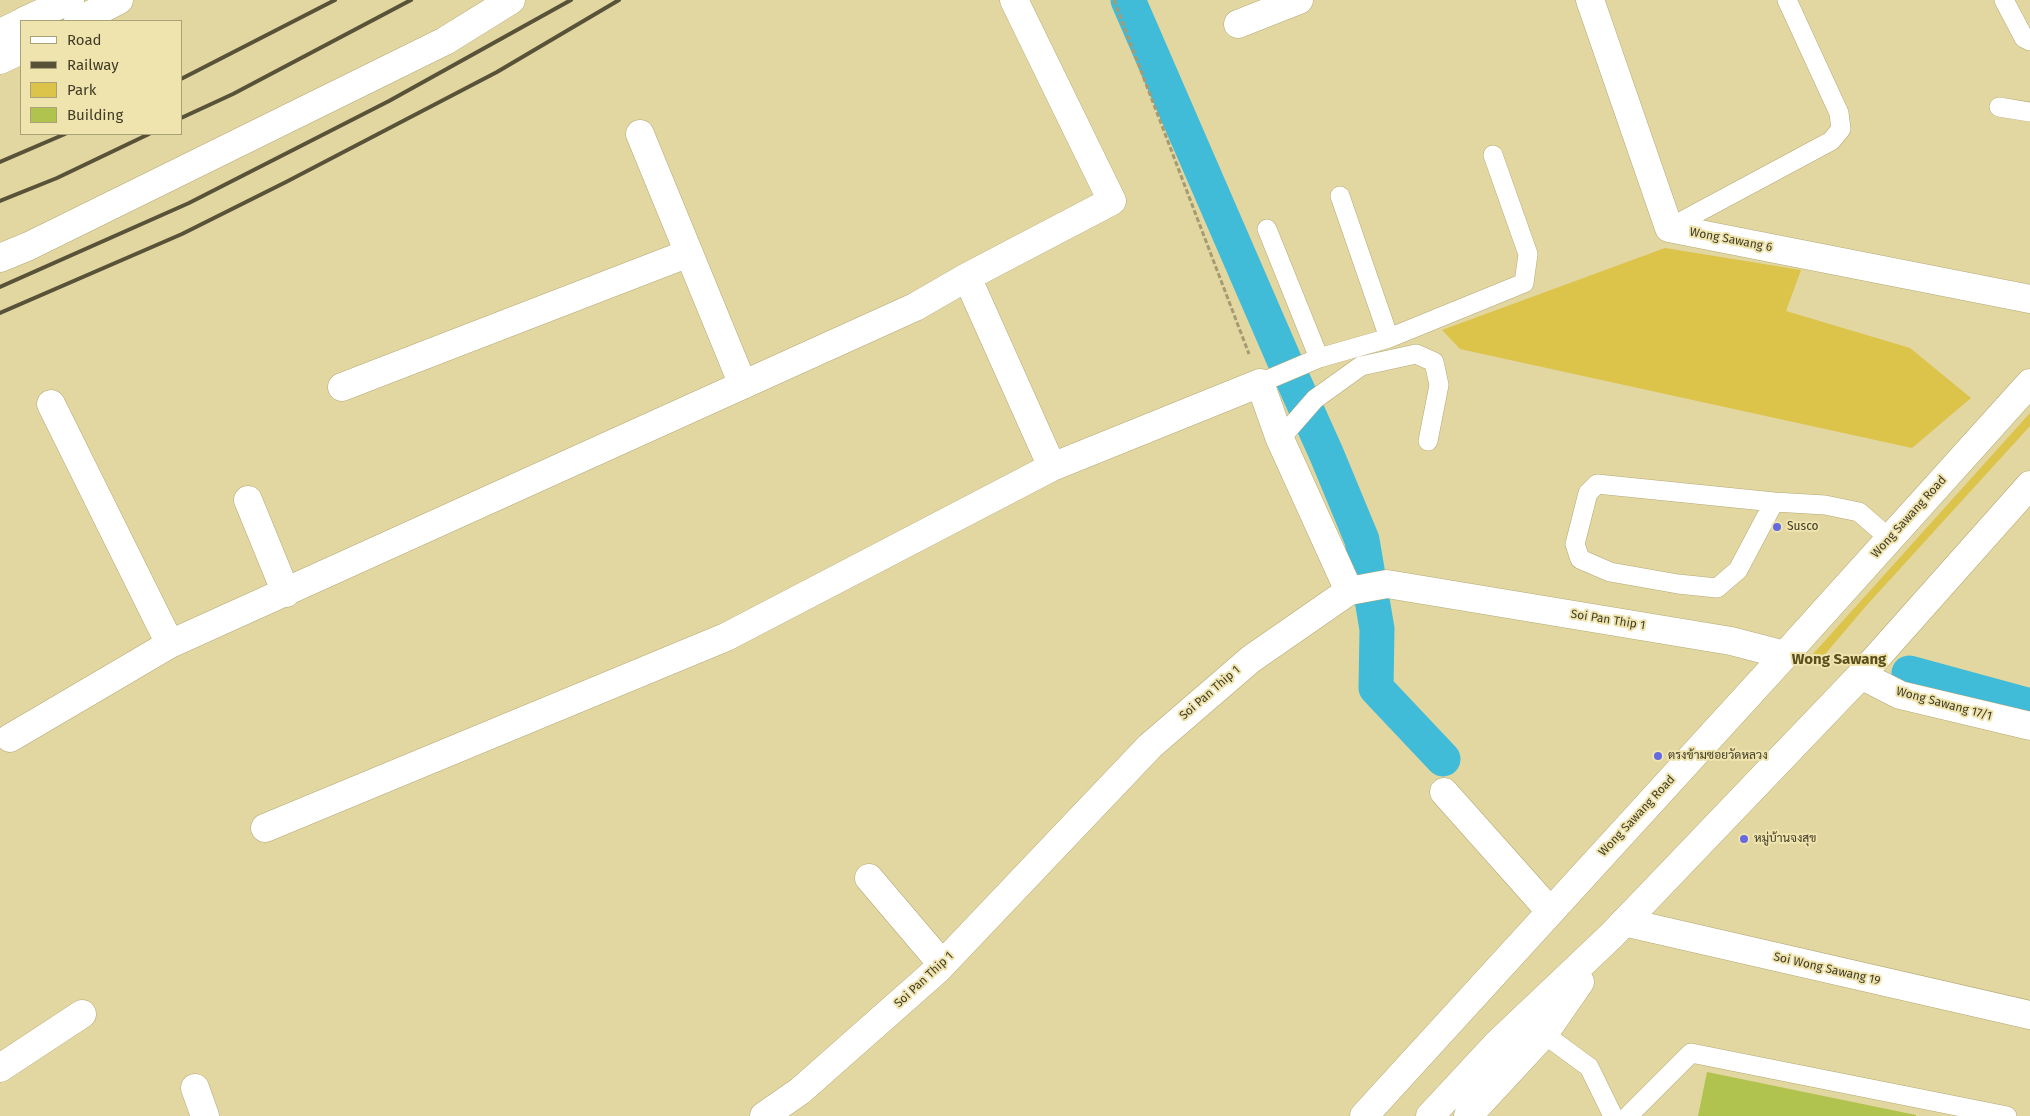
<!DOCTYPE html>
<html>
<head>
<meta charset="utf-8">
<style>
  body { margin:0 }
  #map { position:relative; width:2030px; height:1116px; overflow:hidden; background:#e2d6a1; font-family:"Fira Sans",sans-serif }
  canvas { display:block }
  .legend { position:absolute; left:20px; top:20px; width:162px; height:115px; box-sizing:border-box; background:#efe4ae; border:1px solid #a9a178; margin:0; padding:6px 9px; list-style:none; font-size:15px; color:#413c27 }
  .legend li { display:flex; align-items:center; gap:10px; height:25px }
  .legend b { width:25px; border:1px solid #a9a178 }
</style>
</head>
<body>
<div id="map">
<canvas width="2030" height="1116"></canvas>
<ul class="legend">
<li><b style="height:6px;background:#fff"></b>Road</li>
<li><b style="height:6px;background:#585238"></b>Railway</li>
<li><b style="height:14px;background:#dcc34a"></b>Park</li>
<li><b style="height:14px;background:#b0c34e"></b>Building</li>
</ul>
</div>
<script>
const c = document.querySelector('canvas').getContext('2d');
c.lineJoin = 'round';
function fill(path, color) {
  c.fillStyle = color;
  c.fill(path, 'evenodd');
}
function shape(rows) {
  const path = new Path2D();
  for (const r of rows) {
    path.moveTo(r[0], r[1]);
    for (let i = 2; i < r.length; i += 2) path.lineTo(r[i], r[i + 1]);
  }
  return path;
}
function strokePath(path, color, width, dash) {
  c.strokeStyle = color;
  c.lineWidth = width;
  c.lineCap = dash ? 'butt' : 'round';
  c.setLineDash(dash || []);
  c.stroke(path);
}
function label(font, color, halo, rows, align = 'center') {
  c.font = font + ' "Fira Sans",Sarabun,sans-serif';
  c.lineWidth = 4;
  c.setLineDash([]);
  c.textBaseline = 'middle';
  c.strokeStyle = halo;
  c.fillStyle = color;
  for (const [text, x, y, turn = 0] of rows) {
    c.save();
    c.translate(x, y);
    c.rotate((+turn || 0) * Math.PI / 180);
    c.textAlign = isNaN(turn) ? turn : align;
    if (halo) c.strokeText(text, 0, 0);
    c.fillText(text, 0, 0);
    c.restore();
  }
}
fill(shape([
  [1665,248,1801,270,1786,311,1910,348,1971,398,1912,448,1460,349,1442,330],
  [2030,413,2030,426,1866,606,1815,666,1810,662,1813,654]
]), '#dcc34a');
strokePath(shape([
  [1128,0,1285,362,1326,453,1362,540,1377,629,1376,688,1443,759],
  [1909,673,2030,706]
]), '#40bcd9', 35);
fill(shape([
  [1707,1072,1916,1115,1916,1116,1698,1116]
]), '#b0c34e');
const lane = shape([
  [2004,0,2024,38,2030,41],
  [1999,107,2030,112],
  [1340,196,1389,338],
  [1669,228,1831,141,1841,129,1839,113,1787,0],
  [1267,229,1319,358],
  [1260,383,1319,358,1389,338,1524,283,1528,254,1493,155],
  [1280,439,1315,399,1361,366,1416,354,1434,362,1439,385,1428,441],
  [1774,502,1738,570,1717,588,1678,584,1610,572,1580,559,1575,544,1588,493,1597,484,1774,502,1825,505,1859,512,1889,538],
  [1544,1034,1589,1067,1613,1116],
  [1628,1116,1691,1053,2007,1116]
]);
const street = shape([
  [1590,0,1669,228,2030,299],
  [1238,24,1299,0],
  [640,134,743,385],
  [0,258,29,246,445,41,511,0],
  [967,277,1052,467],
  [342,387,689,253],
  [51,404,170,644],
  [248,500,286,593],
  [1861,675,1900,695,2030,726],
  [10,738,170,644,915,307,967,277,1112,201,1014,0],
  [1444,792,1550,911],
  [265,828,726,637,1052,467,1260,383,1280,439,1349,591],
  [869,878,942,964],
  [1624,922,2030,1015],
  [0,1068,82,1014],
  [195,1088,205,1116],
  [764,1116,800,1091,937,970,1150,746,1251,659,1349,591,1387,584,1731,641,1785,655]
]);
const secondary = shape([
  [24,21,70,0],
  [0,33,21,23]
]);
const primary = shape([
  [1364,1116,1785,655,2030,383],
  [1430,1116,1496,1045,1612,935,1861,675,2030,485],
  [1468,1116,1544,1034,1580,982]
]);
const highway = shape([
  [78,21,119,0],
  [0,60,21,50]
]);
strokePath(lane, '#b4a975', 20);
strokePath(street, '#b4a975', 29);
strokePath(secondary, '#b4a975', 29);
strokePath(primary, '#b4a975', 29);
strokePath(highway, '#b4a975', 29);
strokePath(shape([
  [1114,0,1249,354]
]), '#a49b72', 3, [5, 2.5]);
strokePath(lane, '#fff', 19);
strokePath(street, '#fff', 28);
strokePath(secondary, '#fff', 28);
strokePath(primary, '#fff', 28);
strokePath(highway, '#fff', 28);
strokePath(shape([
  [181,79,335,0],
  [181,118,233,94,411,0],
  [0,162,65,134],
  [0,201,57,178,149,134],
  [0,287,189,203,389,101,571,0],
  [0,313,182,234,286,182,497,72,619,0]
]), '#585238', 4);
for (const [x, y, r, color] of [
  [1777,527,5,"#656ae3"],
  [1658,756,5,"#656ae3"],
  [1744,839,5,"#656ae3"]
]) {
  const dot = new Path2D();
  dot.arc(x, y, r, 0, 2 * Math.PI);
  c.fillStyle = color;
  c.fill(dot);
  strokePath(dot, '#efe4ae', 2);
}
label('12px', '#413c27', '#efe4ae', [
  ["Wong Sawang 6",1731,240,11],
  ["Wong Sawang Road",1909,517,-48],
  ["Soi Pan Thip 1",1608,620,9],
  ["Soi Pan Thip 1",1210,693,-41],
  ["Wong Sawang 17/1",1944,704,15],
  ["Wong Sawang Road",1637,816,-47],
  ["Soi Wong Sawang 19",1827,969,13],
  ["Soi Pan Thip 1",924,980,-43]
]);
label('12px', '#413c27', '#efe4ae', [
  ["Susco",1787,527],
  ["ตรงข้ามซอยวัดหลวง",1668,756],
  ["หมู่บ้านจงสุข",1754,839]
], 'left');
label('bold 15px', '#5b501d', '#efe4ae', [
  ["Wong Sawang",1839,660]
]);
</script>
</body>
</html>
